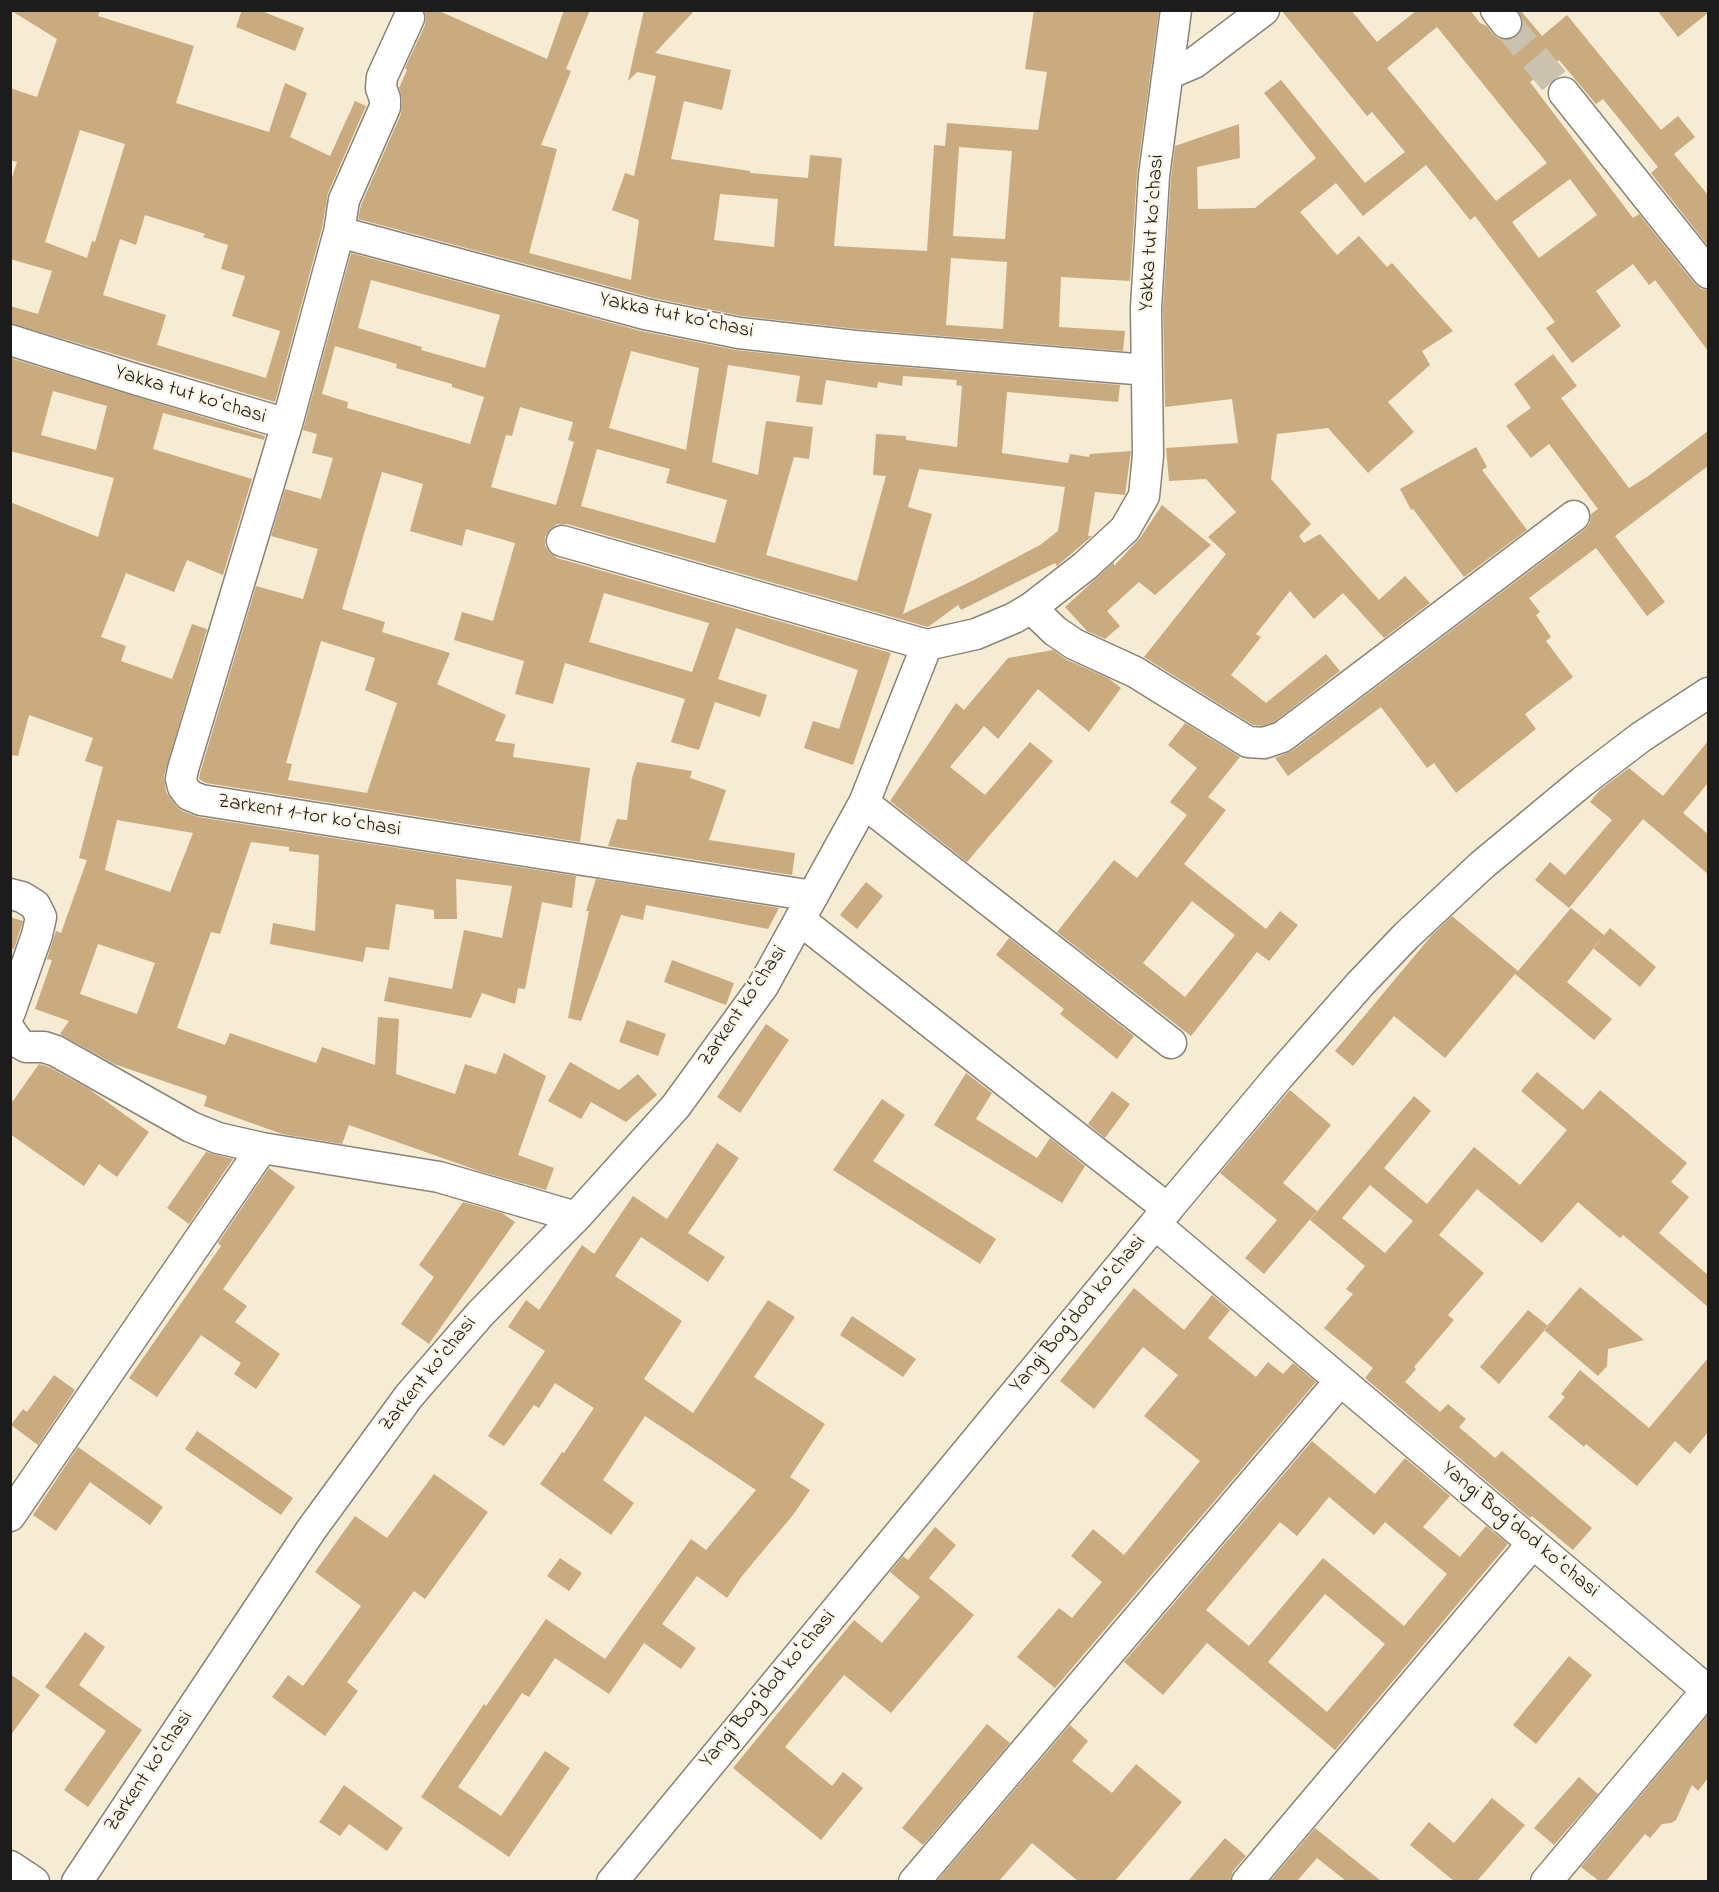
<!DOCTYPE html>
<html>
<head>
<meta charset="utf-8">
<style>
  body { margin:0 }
  #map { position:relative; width:1719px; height:1892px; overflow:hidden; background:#f6ebd3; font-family:"Indie Flower",sans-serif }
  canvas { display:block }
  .frame { position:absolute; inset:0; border:12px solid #1c1c1c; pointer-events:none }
</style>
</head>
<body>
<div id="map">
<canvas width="1719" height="1892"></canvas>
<div class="frame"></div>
</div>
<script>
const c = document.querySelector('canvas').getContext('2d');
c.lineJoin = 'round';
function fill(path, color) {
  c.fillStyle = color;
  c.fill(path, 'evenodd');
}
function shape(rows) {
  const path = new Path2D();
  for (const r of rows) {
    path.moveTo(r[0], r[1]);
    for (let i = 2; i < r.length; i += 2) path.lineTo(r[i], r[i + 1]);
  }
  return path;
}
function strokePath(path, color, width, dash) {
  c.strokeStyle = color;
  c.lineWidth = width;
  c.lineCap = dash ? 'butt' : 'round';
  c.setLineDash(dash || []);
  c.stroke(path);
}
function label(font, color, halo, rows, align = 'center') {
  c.font = font + ' "Indie Flower",sans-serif';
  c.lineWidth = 4.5;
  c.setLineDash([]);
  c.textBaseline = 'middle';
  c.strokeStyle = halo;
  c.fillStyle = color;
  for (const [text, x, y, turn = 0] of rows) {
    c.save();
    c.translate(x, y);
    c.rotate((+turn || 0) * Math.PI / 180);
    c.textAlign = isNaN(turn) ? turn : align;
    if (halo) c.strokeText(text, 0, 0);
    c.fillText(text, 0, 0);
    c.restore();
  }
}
fill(shape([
  [10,10,100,10,98,16,194,46,176,103,269,132,285,83,307,93,290,137,330,156,355,101,366,106,328,193,322,228,275,402,10,323,10,306,38,314,52,271,10,259,10,183,17,162,10,160,10,88,37,97,57,39],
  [80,130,125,144,95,242,92,241,87,258,45,242],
  [145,215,205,234,203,237,228,245,221,269,245,276,232,316,280,331,266,378,157,345,166,315,103,295,120,239,136,245],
  [242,10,259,10,304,28,295,51,236,27],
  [424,10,437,10,547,59,564,10,590,10,566,69,571,71,541,145,557,149,529,253,631,280,639,220,612,210,625,173,634,176,656,76,637,72,628,81,644,10,695,10,655,53,731,70,722,110,684,101,671,159,750,171,750,173,808,178,810,155,842,158,834,246,927,251,934,145,945,146,947,123,1038,130,1047,72,1025,69,1034,10,1159,10,1137,174,1130,281,1061,277,1059,327,1125,331,1123,351,857,329,742,316,649,297,358,219,361,205,401,114,402,99,399,88,407,70,405,68,425,25,426,17],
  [959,147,1012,151,1005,239,953,236],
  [720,194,778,199,774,247,714,240],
  [951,258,1007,262,1003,329,946,325],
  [1281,10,1351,10,1377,42,1417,10,1470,10,1480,23,1487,26,1493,34,1499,39,1508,40,1516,37,1522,30,1523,21,1519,12,1521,11,1542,36,1567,15,1661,130,1678,116,1695,137,1674,154,1708,195,1708,246,1651,173,1658,167,1603,99,1596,104,1559,60,1530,82,1633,218,1639,214,1695,284,1701,289,1708,290,1708,351,1655,280,1649,285,1633,264,1596,291,1621,326,1572,363,1546,328,1555,322,1475,216,1470,220,1426,165,1363,216,1336,183,1300,212,1337,255,1359,236,1387,267,1392,263,1453,331,1422,351,1430,365,1388,402,1414,432,1368,473,1328,428,1277,434,1271,479,1311,524,1299,536,1304,543,1320,534,1379,600,1405,576,1430,603,1384,638,1343,593,1314,619,1290,591,1256,634,1261,637,1231,675,1266,703,1326,654,1340,671,1274,722,1262,726,1253,725,1144,657,1226,554,1208,537,1236,512,1206,479,1169,481,1166,448,1238,443,1232,399,1165,407,1163,308,1171,178,1175,146,1239,124,1240,158,1197,167,1198,209,1255,208,1316,158,1264,93,1281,80,1365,183,1405,152,1372,112,1367,116],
  [1437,27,1547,163,1496,201,1387,68],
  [1570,179,1597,215,1539,258,1512,222],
  [1657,10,1708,10,1708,13,1678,37],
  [351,253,641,331,736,350,854,363,1120,385,1118,402,1007,392,1002,453,1068,463,1070,454,1089,457,1090,454,1131,451,1125,495,1095,492,1088,536,1092,536,1057,566,1055,563,961,610,958,605,928,627,567,524,557,524,550,529,545,537,545,546,550,553,557,558,891,653,853,765,804,748,813,721,839,729,858,670,736,628,718,679,767,695,760,717,715,702,699,750,671,742,685,699,565,663,553,704,515,694,524,661,454,640,462,612,493,621,515,543,466,529,462,546,410,531,423,484,382,472,342,609,385,622,382,632,450,653,437,684,506,715,495,741,515,744,513,757,590,768,580,842,206,783,199,779,200,773,256,586,303,599,318,549,271,536,285,489,321,499,333,458,312,453,317,434,303,430],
  [371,280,500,315,485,368,421,350,422,347,358,328],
  [335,346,397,364,396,368,452,384,452,387,484,397,470,444,347,408,348,402,322,394],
  [631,351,699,368,686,450,609,428],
  [728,365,800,376,796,402,822,405,826,380,877,388,878,382,902,386,903,376,957,380,956,385,962,386,957,447,906,440,906,436,876,434,873,475,886,476,857,581,766,555,794,457,809,459,813,427,766,421,758,475,712,462],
  [520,407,573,422,568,440,574,442,556,505,491,487,506,435,512,436],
  [597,449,670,469,666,483,727,500,715,543,581,506],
  [919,469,1065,487,1058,531,1040,545,974,580,903,614,932,514,908,507],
  [604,593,709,623,692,672,589,642],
  [321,641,375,658,365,690,397,703,367,793,288,780,292,764,286,763],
  [1553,354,1577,386,1561,398,1629,488,1647,477,1708,431,1708,466,1615,536,1665,602,1647,616,1596,548,1529,598,1540,612,1536,615,1551,637,1546,641,1573,677,1525,714,1536,729,1456,793,1434,763,1427,768,1381,707,1288,776,1275,758,1292,751,1584,530,1590,523,1591,514,1598,509,1549,444,1531,458,1506,426,1531,408,1514,384],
  [10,358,265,436,264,440,163,413,153,449,252,479,223,575,187,560,174,592,126,573,101,637,126,646,121,661,172,679,192,624,207,629,164,776,166,792,176,806,182,811,198,817,576,876,572,908,542,902,525,989,518,988,515,1004,482,993,471,1018,384,1001,389,977,452,989,464,930,502,938,512,886,456,879,457,919,434,919,434,910,396,904,389,950,366,947,363,962,270,944,273,923,315,931,319,855,289,851,289,847,251,842,220,934,211,932,177,1028,225,1045,230,1033,316,1063,322,1047,375,1065,378,1017,399,1019,396,1074,455,1094,465,1064,496,1074,504,1053,546,1076,518,1155,554,1168,546,1190,482,1172,349,1125,342,1144,282,1134,204,1106,207,1096,114,1064,60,1034,69,1021,35,1009,52,960,47,959,56,931,61,933,87,860,79,858,103,767,85,761,93,738,29,715,18,756,10,755,10,502,98,537,114,478,10,451],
  [53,391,107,406,96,450,41,435],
  [117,820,193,833,170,892,105,870],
  [98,944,155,963,137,1014,80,994],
  [1476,447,1487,467,1482,470,1527,530,1464,577,1413,509,1411,510,1400,489],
  [1162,505,1211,545,1155,595,1139,582,1107,611,1120,626,1105,639,1087,631,1065,607,1114,562,1114,566,1140,538],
  [1053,650,1067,660,1108,678,1121,688,1089,732,1038,689,998,739,984,726,950,767,985,795,1030,742,1053,761,967,862,890,801,956,703,964,710,1008,658],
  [1185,723,1240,757,1208,797,1226,810,1184,864,1266,929,1280,911,1298,925,1269,961,1257,952,1191,1036,1057,932,1114,860,1137,878,1187,815,1170,802,1197,768,1168,745],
  [1192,901,1235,935,1185,997,1143,963],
  [1708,741,1708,783,1683,813,1708,834,1708,874,1643,819,1569,908,1535,880,1550,862,1565,875,1612,820,1590,802,1600,790,1629,768,1663,796],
  [637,762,692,771,690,778,726,790,709,840,795,853,792,875,608,846,617,819,627,820,632,778],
  [596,879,779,908,768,929,646,905,643,920,621,915,581,1021,568,1018,589,911,586,911],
  [866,882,883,896,857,929,840,915],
  [1571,908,1604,935,1567,982,1612,1019,1594,1040,1515,974,1445,1058,1394,1016,1353,1066,1335,1051,1432,935,1452,916,1518,971],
  [10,917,23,921,14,949,10,948],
  [1610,928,1656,967,1640,987,1593,948],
  [1009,938,1134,1036,1117,1059,1060,1014,1064,1009,996,955],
  [672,960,734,983,726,1005,664,982],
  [627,1020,666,1034,658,1056,619,1042],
  [766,1024,789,1040,740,1113,717,1097],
  [570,1062,619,1090,638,1074,657,1095,626,1122,591,1102,581,1119,548,1101],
  [39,1064,49,1067,89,1089,149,1132,117,1177,99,1164,84,1186,10,1134,10,1105],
  [1537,1072,1583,1110,1600,1090,1687,1163,1671,1182,1689,1197,1659,1233,1708,1275,1708,1307,1623,1235,1620,1238,1578,1202,1542,1243,1477,1189,1439,1235,1484,1273,1448,1315,1454,1320,1414,1367,1416,1369,1405,1382,1440,1412,1448,1404,1466,1419,1459,1427,1495,1458,1502,1451,1592,1528,1573,1550,1532,1516,1530,1518,1365,1378,1373,1368,1324,1328,1353,1294,1346,1289,1365,1266,1310,1220,1414,1096,1431,1111,1384,1168,1427,1204,1474,1147,1520,1185,1567,1130,1521,1091],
  [1370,1185,1413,1221,1385,1253,1342,1218],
  [966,1073,992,1093,976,1119,1037,1158,1050,1138,1085,1166,1062,1203,934,1125],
  [1290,1090,1331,1125,1283,1183,1317,1211,1264,1274,1245,1258,1277,1220,1220,1173],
  [1112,1091,1130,1104,1105,1138,1088,1124],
  [882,1099,905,1115,873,1161,996,1239,980,1264,833,1170],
  [717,1143,739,1158,688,1233,725,1257,708,1282,641,1237,615,1276,682,1321,644,1379,693,1413,768,1300,795,1317,754,1377,825,1424,790,1477,810,1490,793,1515,742,1576,727,1598,697,1576,662,1624,696,1648,681,1669,644,1643,609,1694,555,1658,529,1697,522,1693,458,1787,501,1816,545,1751,570,1768,509,1857,421,1797,484,1704,486,1706,546,1619,605,1659,691,1539,706,1550,756,1490,645,1416,603,1480,634,1503,611,1535,540,1484,562,1452,564,1453,594,1408,555,1383,539,1408,534,1405,504,1446,488,1436,545,1351,508,1327,526,1300,539,1310,582,1245,594,1254,633,1196,667,1219],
  [206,1152,233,1159,189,1224,167,1208],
  [269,1168,295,1187,223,1289,247,1306,235,1322,280,1354,256,1389,234,1374,241,1363,201,1335,157,1397,129,1378,221,1246,218,1243],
  [463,1202,502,1213,515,1222,429,1344,401,1324,434,1277,419,1265],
  [1580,1287,1644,1340,1608,1349,1607,1366,1598,1376,1544,1330],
  [1134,1288,1184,1330,1212,1295,1230,1310,1208,1338,1256,1377,1268,1362,1283,1374,1293,1363,1316,1382,1055,1688,1017,1657,1059,1608,1072,1618,1102,1582,1071,1556,1093,1529,1124,1555,1200,1461,1144,1416,1178,1375,1143,1347,1094,1409,1060,1381],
  [1528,1310,1548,1326,1499,1384,1480,1367],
  [852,1316,916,1359,903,1377,840,1335],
  [1708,1358,1708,1432,1690,1454,1675,1441,1637,1486,1586,1444,1584,1447,1548,1417,1565,1397,1561,1394,1580,1370,1649,1428],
  [54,1375,75,1390,38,1445,11,1425,23,1409,27,1412],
  [197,1431,293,1498,281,1515,185,1449],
  [1312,1441,1375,1494,1405,1458,1450,1496,1423,1527,1460,1557,1486,1526,1508,1544,1335,1750,1207,1643,1163,1695,1124,1662],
  [1329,1497,1374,1535,1385,1522,1447,1574,1404,1626,1323,1558,1249,1646,1206,1610,1280,1522,1297,1536],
  [1325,1594,1385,1644,1327,1712,1268,1662],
  [78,1447,163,1507,150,1525,90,1482,56,1531,33,1515],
  [434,1474,488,1512,425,1599,414,1591,347,1682,358,1691,325,1736,272,1697,288,1675,303,1686,361,1606,315,1572,355,1516,387,1538],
  [935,1527,956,1545,929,1578,974,1615,891,1713,844,1675,785,1747,832,1786,843,1772,863,1788,821,1840,733,1768,854,1620,882,1643,920,1597,890,1572,903,1556,908,1560],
  [560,1558,582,1573,569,1591,547,1576],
  [85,1632,105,1647,79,1685,142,1730,88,1807,64,1790,106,1731,45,1687],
  [1569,1656,1592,1675,1536,1744,1513,1725],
  [10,1674,40,1695,10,1736],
  [1708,1715,1708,1778,1698,1791,1692,1785,1676,1820,1671,1823,1662,1824,1650,1838,1645,1834,1606,1881,1599,1881,1581,1867],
  [987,1724,1010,1743,923,1845,902,1828],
  [1070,1725,1088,1741,1072,1761,1112,1793,1136,1764,1182,1802,1115,1881,1078,1881,1032,1843,999,1881,937,1881],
  [1579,1777,1598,1794,1554,1845,1534,1828],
  [344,1785,403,1828,387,1851,349,1824,340,1836,319,1822],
  [1492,1798,1525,1825,1477,1881,1454,1881,1410,1845,1429,1822,1454,1843],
  [1315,1828,1381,1881,1346,1881,1317,1858,1297,1881,1270,1881],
  [1225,1838,1246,1856,1233,1871,1230,1881,1188,1881]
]), '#caab80');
strokePath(shape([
  [1506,23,1564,93]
]), '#cac2ae', 30, [30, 15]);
const street = shape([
  [1496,10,1506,23],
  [1168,74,1194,63,1264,10],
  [1564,93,1708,273],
  [339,232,344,200,385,107,385,99,381,88,382,77,409,18],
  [10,340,138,380,287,424],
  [562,541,927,645],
  [1031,608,1055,631,1074,644,1135,672,1248,742,1264,743,1282,737,1574,516],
  [864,803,1171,1043],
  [10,894,22,897,35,905,41,917,37,935,10,1012],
  [813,896,201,800,189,795,183,787,181,779,183,769,287,424,339,232,645,314,739,333,855,346,1147,370],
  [800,920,1168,1209],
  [10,1030,19,1043,26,1047,44,1047,56,1051,191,1127,218,1138,262,1148],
  [1155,1224,1279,1076,1361,983,1406,936,1482,865,1582,782,1641,737,1708,693],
  [10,1516,262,1148,439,1177,576,1217],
  [10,1866,34,1882],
  [77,1882,311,1530,409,1396,481,1313,576,1217,676,1106,763,986,864,803,927,645,976,634,1014,618,1031,608,1085,566,1125,529,1144,496,1148,455,1146,308,1154,176,1176,10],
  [612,1882,1155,1224,1708,1691],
  [914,1882,1340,1381],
  [1247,1882,1533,1543],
  [1546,1882,1708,1689]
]);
strokePath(street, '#898478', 33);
strokePath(street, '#fff', 30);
label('21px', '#1c1c1c', '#fcf5e5', [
  ["Yakka tut koʻchasi",1153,233,-86],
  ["Yakka tut koʻchasi",676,317,12],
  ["Yakka tut koʻchasi",190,396,17],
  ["Zarkent 1-tor koʻchasi",309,817,9],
  ["Zarkent koʻchasi",744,1007,-56],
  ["Yangi Bogʻdod koʻchasi",1079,1315,-50],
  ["Zarkent koʻchasi",429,1375,-51],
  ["Yangi Bogʻdod koʻchasi",1519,1531,40],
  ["Yangi Bogʻdod koʻchasi",769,1690,-50],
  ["Zarkent koʻchasi",150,1772,-56]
]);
</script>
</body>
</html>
